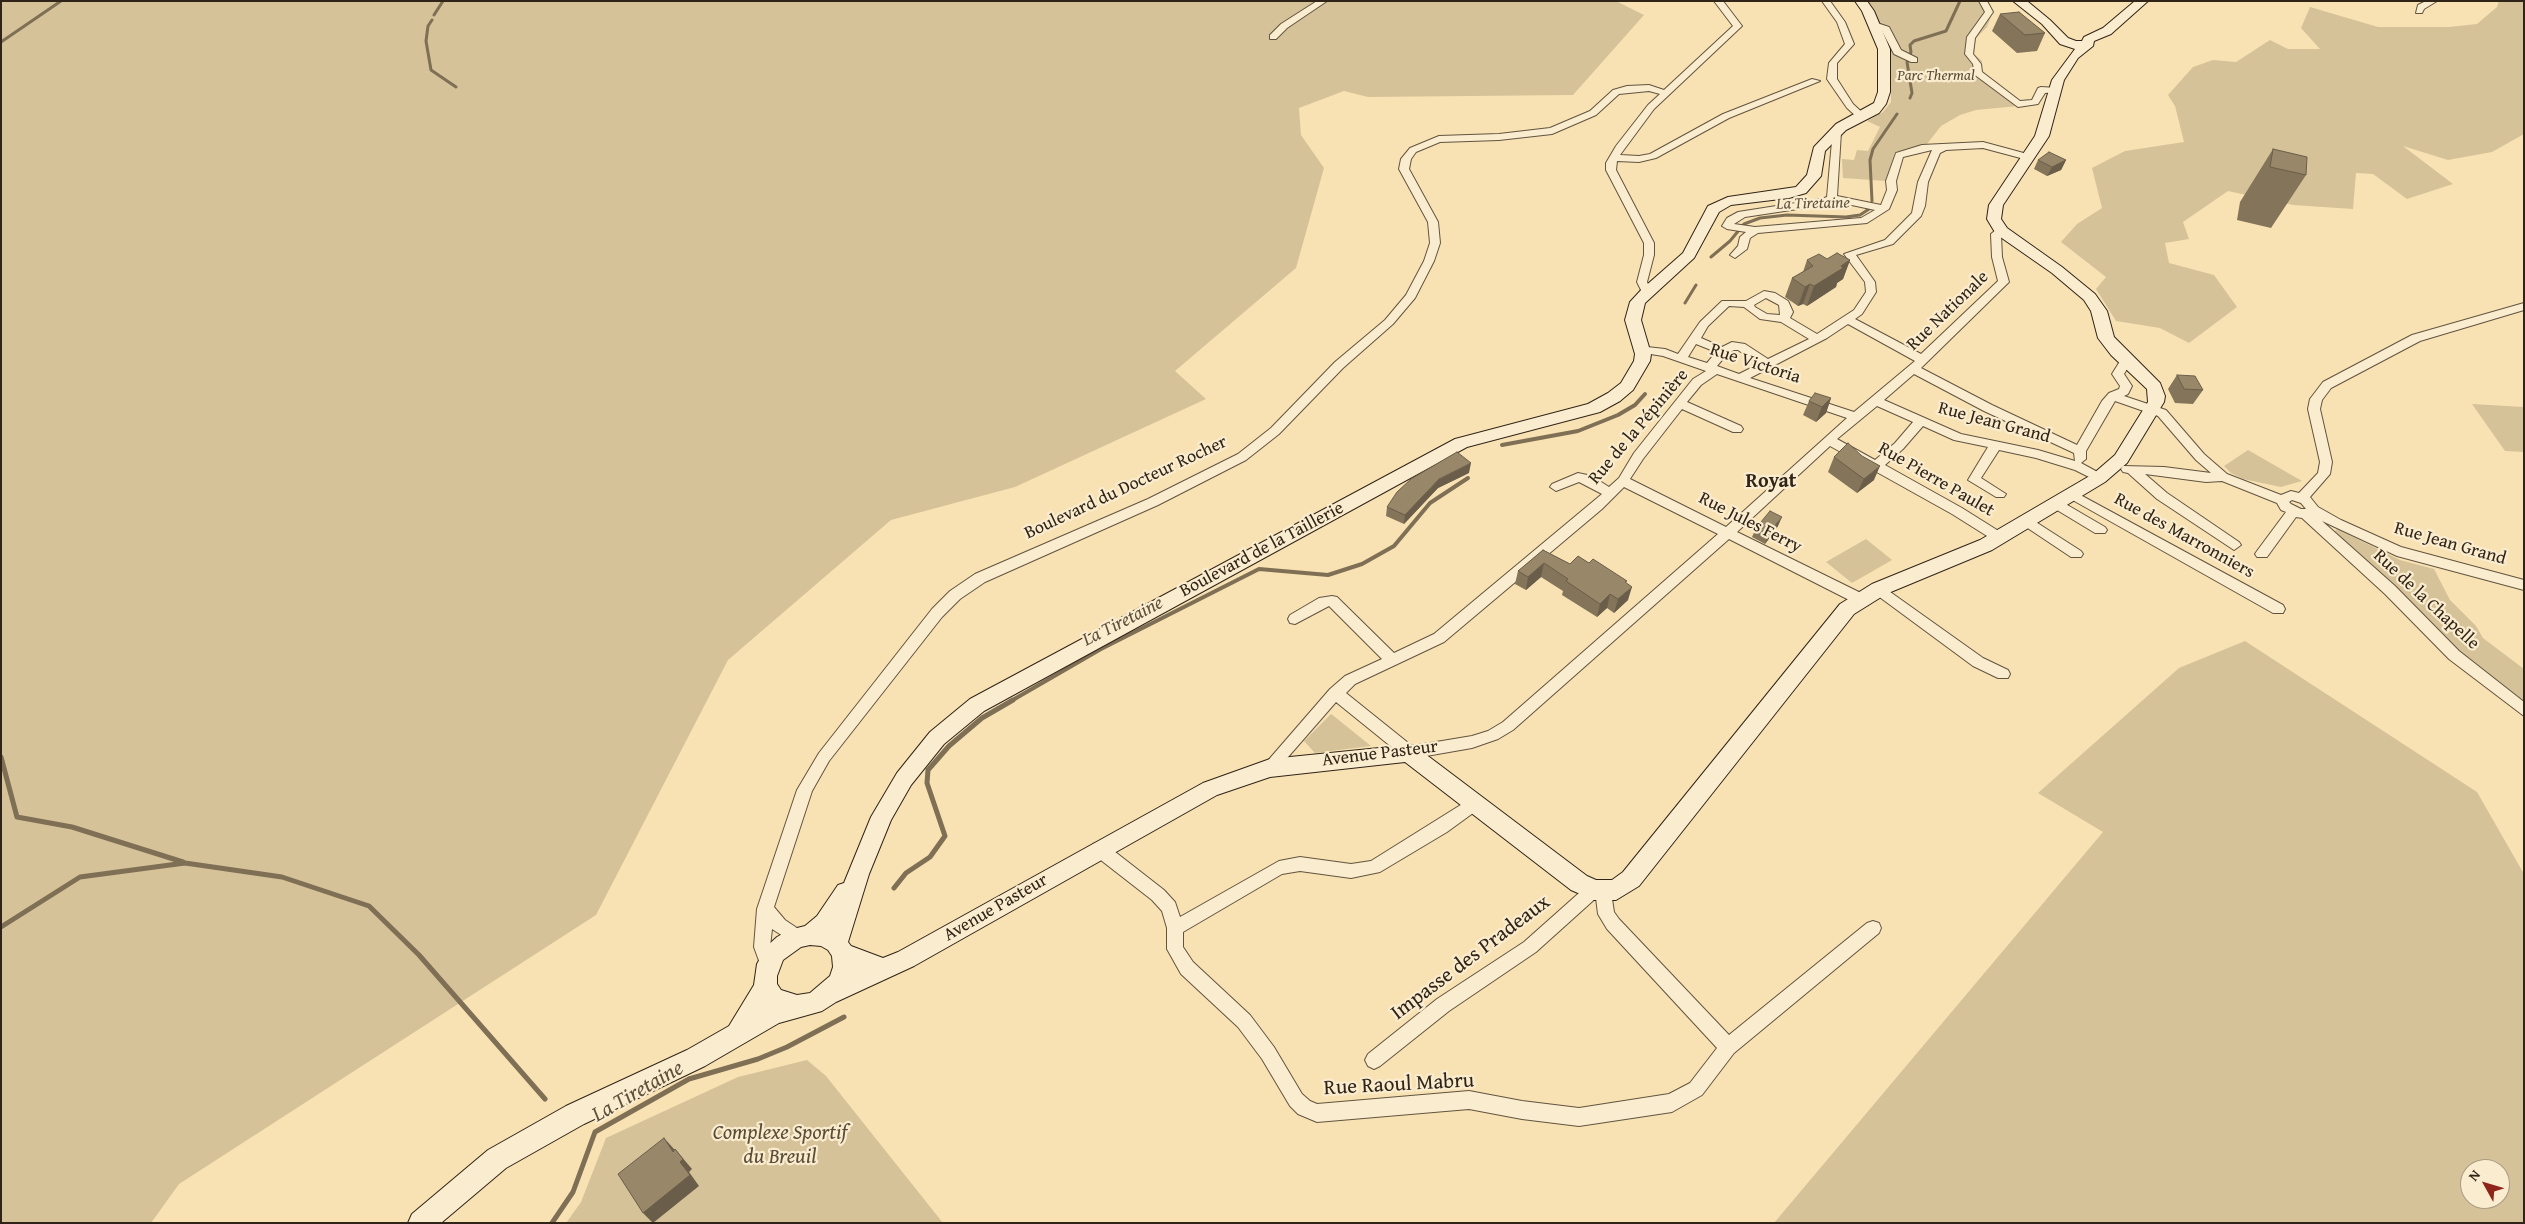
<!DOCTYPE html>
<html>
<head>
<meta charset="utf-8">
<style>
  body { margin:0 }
  #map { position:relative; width:2525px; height:1224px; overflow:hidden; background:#f8e2b3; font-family:"Gentium Book Plus",serif }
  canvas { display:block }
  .frame { position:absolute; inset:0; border:2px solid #302418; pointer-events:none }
  .north { position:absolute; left:2460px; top:1159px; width:50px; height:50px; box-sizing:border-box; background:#faecce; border:1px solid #a99c85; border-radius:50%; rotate:309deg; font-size:14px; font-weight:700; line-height:20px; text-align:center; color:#302418 }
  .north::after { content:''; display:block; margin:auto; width:18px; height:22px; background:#8f2418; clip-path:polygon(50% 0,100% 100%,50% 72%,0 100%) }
</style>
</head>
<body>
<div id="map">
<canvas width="2525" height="1224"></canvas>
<div class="frame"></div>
<div class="north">N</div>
</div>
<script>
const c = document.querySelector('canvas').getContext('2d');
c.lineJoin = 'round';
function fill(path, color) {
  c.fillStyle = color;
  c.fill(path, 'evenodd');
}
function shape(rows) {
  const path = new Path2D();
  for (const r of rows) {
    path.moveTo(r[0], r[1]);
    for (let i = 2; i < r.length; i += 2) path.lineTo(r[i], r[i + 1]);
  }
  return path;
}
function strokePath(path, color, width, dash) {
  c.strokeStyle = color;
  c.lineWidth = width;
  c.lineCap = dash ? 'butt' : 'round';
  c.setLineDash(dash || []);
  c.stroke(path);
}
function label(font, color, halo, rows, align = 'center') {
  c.font = font + ' "Gentium Book Plus",serif';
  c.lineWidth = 4.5;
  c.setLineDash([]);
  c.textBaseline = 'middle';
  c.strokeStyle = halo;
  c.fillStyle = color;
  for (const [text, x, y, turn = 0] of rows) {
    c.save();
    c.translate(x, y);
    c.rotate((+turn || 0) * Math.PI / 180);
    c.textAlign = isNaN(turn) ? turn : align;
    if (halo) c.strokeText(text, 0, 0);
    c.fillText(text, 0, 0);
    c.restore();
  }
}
fill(shape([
  [1,1,1616,1,1644,15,1573,95,1368,97,1344,91,1299,108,1301,135,1324,168,1296,268,1175,371,1206,399,1015,487,891,520,728,660,596,915,179,1184,151,1223,1,1223],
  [1863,1,1987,1,1992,14,1987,27,1976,38,1974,54,1982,61,1981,73,2018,106,1976,110,1960,115,1941,126,1927,144,1895,152,1886,181,1843,178,1842,159,1854,160,1857,150,1868,151,1880,127,1867,121,1883,112,1891,102,1891,53,1883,28],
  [2499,1,2524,1,2524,134,2492,152,2448,160,2403,146,2453,184,2407,199,2373,174,2356,173,2353,209,2293,205,2228,191,2183,222,2189,239,2165,243,2169,263,2214,275,2237,307,2189,343,2160,328,2116,321,2096,289,2106,277,2061,242,2077,224,2102,208,2092,168,2125,151,2184,142,2175,106,2168,95,2193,67,2213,60,2236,62,2270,40,2288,49,2320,49,2301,28,2310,7,2378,27,2449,27,2477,24,2497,7],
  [2472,404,2524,407,2524,452,2505,451],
  [2248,450,2302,481,2281,487,2243,479,2231,473,2224,466],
  [2337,529,2400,560,2434,569,2450,600,2476,626,2483,638,2524,669,2524,704,2465,661,2332,534],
  [1866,539,1892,560,1852,583,1826,562],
  [2245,641,2477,792,2524,874,2524,1223,1774,1223,2103,832,2038,793,2179,668],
  [2470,1169,2500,1169,2500,1199,2470,1199],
  [1331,714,1335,717,1371,746,1315,753,1304,741],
  [807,1060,826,1076,943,1223,566,1223,581,1202,606,1138,738,1077]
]), '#d6c299');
strokePath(shape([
  [434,15,443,1],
  [432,20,428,26,426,41,431,70,456,87],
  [1,42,61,1],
  [1910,98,1912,93,1907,62,1911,52,1910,45,1914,41,1946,31,1960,1],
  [1872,201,1870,160,1873,149,1897,114],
  [1711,257,1730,241,1744,224,1760,218,1787,215,1846,217,1860,215,1869,209],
  [1685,303,1696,285]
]), '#7f6f55', 3);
strokePath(shape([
  [1502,445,1578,431,1618,415,1635,405,1645,394],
  [1011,701,1101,649,1259,569,1328,575,1362,564,1394,546,1430,503,1468,478]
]), '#7f6f55', 4);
strokePath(shape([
  [1,757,17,817,72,827,183,862],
  [894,888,906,873,930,857,945,836,927,783,928,770,949,746,982,718,1013,700],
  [1,927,80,877,185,863,282,877,369,906,419,955,545,1099],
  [552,1223,573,1192,595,1132,689,1079,758,1059,787,1047,844,1017]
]), '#7f6f55', 5);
const minor = shape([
  [1317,1,1327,1,1287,28,1276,39,1270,39,1270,35,1281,24,1317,1],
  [1714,1,1723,1,1742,26,1654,109,1620,155,1639,156,1650,154,1723,114,1812,79,1820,81,1729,118,1656,158,1639,162,1617,161,1616,170,1654,243,1654,255,1647,282,1652,292,1651,294,1643,294,1637,282,1644,255,1644,243,1606,170,1606,163,1616,146,1648,105,1660,94,1649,91,1619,94,1596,115,1552,134,1499,140,1440,142,1416,152,1411,159,1409,169,1438,222,1440,243,1434,261,1415,298,1393,324,1343,368,1279,434,1246,460,1158,505,985,582,960,599,942,617,829,761,812,791,774,907,785,920,803,932,805,937,803,942,797,945,772,929,770,947,776,964,774,969,768,972,762,969,754,947,757,909,797,790,819,753,932,609,950,591,975,574,1148,499,1238,454,1271,428,1335,362,1385,320,1406,295,1424,261,1430,243,1428,222,1399,169,1401,159,1410,148,1439,136,1499,134,1550,128,1590,111,1613,90,1627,86,1649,85,1664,90,1733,26,1714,1],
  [1822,1,1830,1,1845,22,1854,44,1837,63,1837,79,1853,104,1864,114,1864,118,1858,118,1847,108,1827,79,1829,63,1845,44,1837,22,1822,1],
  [1979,1,1987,1,1993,12,1975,38,1973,54,1981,64,1982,72,2020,101,2032,100,2038,88,2041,87,2057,88,2057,92,2045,93,2038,104,2018,107,1975,75,1973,64,1965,54,1967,37,1985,12,1979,1],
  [2426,1,2437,1,2424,9,2422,13,2416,13,2418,5,2426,1],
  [1874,22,1889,27,1901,50,1917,58,1917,62,1911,62,1894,54,1882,31,1870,25,1874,22],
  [1833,130,1841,132,1837,196,1881,205,1887,190,1886,181,1896,153,1922,145,1983,142,2031,155,2033,157,2028,160,1983,148,1946,150,1940,153,1928,182,1925,206,1921,216,1893,244,1856,255,1875,282,1876,292,1862,314,1855,319,1921,354,1998,281,1992,257,1991,234,1997,229,2005,229,2006,231,2001,235,2002,257,2009,282,1921,368,1992,405,2077,445,2102,401,2109,393,2119,389,2120,386,2112,374,2122,358,2126,357,2132,361,2124,374,2132,386,2128,394,2124,396,2166,410,2204,454,2227,474,2281,495,2291,491,2299,493,2318,473,2320,462,2308,409,2310,399,2323,382,2412,335,2524,303,2524,310,2420,341,2331,388,2322,400,2320,409,2332,462,2330,474,2310,497,2318,507,2341,520,2401,547,2524,580,2524,590,2397,556,2322,521,2395,586,2459,651,2524,702,2524,716,2449,659,2385,594,2302,518,2296,517,2267,557,2257,557,2255,554,2257,551,2286,512,2281,510,2277,503,2222,481,2206,482,2145,474,2167,493,2239,542,2241,545,2234,550,2157,499,2128,473,2123,472,2121,469,2123,466,2164,467,2211,473,2196,460,2158,416,2115,401,2086,451,2086,459,2081,463,2103,475,2105,478,2099,482,2075,470,2036,458,1999,450,1981,478,2006,494,2004,497,1996,497,1968,480,1988,447,1954,440,1923,426,1903,449,1885,465,1962,508,2005,535,2007,538,2005,541,1995,541,1952,514,1830,446,1737,532,1865,595,1867,599,1865,603,1855,603,1729,539,1513,730,1498,739,1472,748,1409,759,1404,757,1336,702,1275,772,1270,774,1265,772,1262,768,1265,764,1330,689,1345,676,1382,659,1329,606,1295,624,1290,623,1288,619,1290,615,1319,598,1332,596,1337,597,1394,653,1434,634,1602,494,1579,482,1556,491,1550,487,1552,484,1578,473,1592,476,1609,487,1619,478,1634,453,1693,379,1706,371,1663,356,1638,352,1638,346,1665,349,1678,354,1700,322,1722,301,1746,301,1764,291,1775,293,1788,301,1793,312,1790,318,1817,334,1854,310,1866,292,1865,282,1844,254,1885,240,1912,213,1918,182,1932,150,1903,157,1896,181,1897,190,1889,209,1867,223,1758,233,1750,238,1747,249,1735,258,1730,255,1738,246,1740,237,1746,232,1727,229,1722,226,1727,218,1738,212,1821,199,1827,197,1833,130],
  [1833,201,1875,210,1861,218,1755,227,1734,224,1745,217,1824,205,1833,201],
  [1766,298,1779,305,1780,315,1767,314,1755,307,1754,305,1766,298],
  [1729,306,1744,307,1760,319,1781,322,1809,339,1768,359,1745,344,1732,342,1722,347,1701,338,1708,326,1729,306],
  [1848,324,1915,361,1854,412,1750,378,1827,338,1848,324],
  [1696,344,1716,352,1707,363,1688,357,1696,344],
  [1734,350,1738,350,1759,364,1739,374,1717,366,1727,354,1734,350],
  [1717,374,1847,418,1726,527,1630,479,1643,459,1682,409,1733,432,1741,432,1743,429,1741,426,1687,402,1701,385,1717,374],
  [1914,374,1984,411,2074,453,2075,461,2038,450,1961,434,1884,400,1914,374],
  [1877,406,1913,422,1895,443,1875,460,1837,439,1877,406],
  [1624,487,1718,534,1503,722,1488,731,1472,736,1412,746,1346,693,1355,684,1444,642,1602,509,1624,487],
  [2292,500,2301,503,2306,509,2301,509,2291,504,2289,502,2292,500],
  [2073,491,2283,605,2285,609,2283,613,2273,613,2069,498,2067,495,2069,492,2073,491],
  [2057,499,2105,527,2107,530,2105,533,2095,533,2052,507,2051,504,2057,499],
  [2028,517,2081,551,2083,554,2081,557,2071,557,2023,525,2022,522,2028,517],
  [1879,584,1983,658,2008,670,2010,674,2008,678,1998,678,1973,666,1874,593,1872,589,1874,585,1879,584],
  [1475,796,1480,798,1483,803,1480,808,1447,832,1380,872,1351,878,1300,871,1282,874,1183,932,1183,947,1193,962,1250,1015,1274,1047,1302,1094,1310,1101,1317,1104,1469,1091,1522,1101,1579,1108,1669,1094,1690,1083,1717,1048,1607,929,1598,914,1596,898,1536,952,1449,1011,1380,1066,1374,1069,1368,1066,1365,1060,1368,1054,1437,999,1524,942,1588,885,1594,883,1610,886,1614,912,1619,919,1729,1035,1867,923,1873,921,1879,923,1881,928,1879,933,1734,1053,1702,1095,1672,1112,1579,1126,1522,1119,1469,1109,1317,1122,1298,1114,1290,1106,1262,1059,1238,1027,1181,974,1167,949,1167,928,1162,911,1152,900,1093,854,1091,849,1093,844,1099,842,1105,844,1164,890,1175,902,1180,917,1279,861,1300,857,1351,864,1371,861,1475,796]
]);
const secondary = shape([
  [1855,1,1867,1,1874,11,1890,49,1890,92,1886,104,1879,113,1846,130,1825,151,1821,176,1806,193,1789,198,1731,205,1719,212,1694,258,1645,303,1641,320,1651,354,1650,361,1633,390,1620,401,1600,412,1467,447,984,711,944,744,911,785,891,820,869,874,848,942,851,946,883,958,898,952,1203,783,1270,759,1409,745,1416,747,1587,876,1596,880,1612,880,1623,872,1840,604,1872,584,1980,540,2093,474,2115,455,2148,402,2147,389,2111,355,2098,338,2091,311,2084,300,2052,273,1996,234,1987,219,1989,205,2035,136,2052,80,2075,49,2060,44,2042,24,2013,1,2027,1,2050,20,2068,38,2076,41,2082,41,2084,37,2103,28,2135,1,2148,1,2111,34,2094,41,2093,46,2078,58,2064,80,2049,136,2003,205,2001,219,2007,228,2062,267,2095,294,2107,311,2114,337,2160,383,2165,396,2164,402,2127,463,2105,482,1992,550,1886,594,1854,614,1639,886,1616,900,1594,900,1571,890,1405,762,1270,777,1217,795,914,966,836,1002,822,1011,779,1023,705,1066,584,1124,506,1168,441,1223,408,1223,412,1214,488,1150,566,1106,687,1050,729,1026,754,985,757,964,767,946,777,937,789,930,805,926,817,916,838,885,844,883,871,817,897,773,930,732,970,699,1455,439,1588,404,1608,393,1621,383,1634,361,1635,354,1625,320,1630,302,1642,289,1683,253,1708,206,1728,197,1796,187,1807,175,1814,147,1836,124,1874,103,1878,92,1878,49,1862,11,1855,1],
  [810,945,821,946,828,950,832,956,833,967,830,976,810,993,797,995,781,990,777,984,777,976,783,960,801,947,810,945]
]);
strokePath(minor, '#62543f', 2);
strokePath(secondary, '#302418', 2);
fill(minor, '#faecce');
fill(secondary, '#faecce');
fill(shape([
  [2000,14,2045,33,2037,51,2017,53,1992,31],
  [2273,149,2306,175,2271,228,2237,220,2240,202],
  [2038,160,2066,160,2061,170,2047,176,2034,169],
  [1827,259,1850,260,1843,279,1837,283,1836,287,1807,306,1803,304,1798,306,1785,297,1792,278,1803,272,1807,260],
  [2177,375,2203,390,2193,404,2175,403,2168,389],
  [1831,398,1826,413,1816,422,1803,415,1809,401],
  [1834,457,1874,480,1857,493,1828,472],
  [1469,473,1438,488,1404,524,1386,516,1387,507],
  [1778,526,1765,544,1752,537,1756,528],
  [1543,550,1570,564,1589,563,1626,583,1628,600,1614,613,1607,608,1597,617,1562,595,1563,591,1541,577,1526,590,1515,584,1518,571]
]), '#83745a');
fill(shape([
  [2066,160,2061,170,2047,176,2052,167],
  [1850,260,1843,279,1837,283,1836,287,1807,306,1814,286,1841,266],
  [1810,284,1803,304,1798,306,1805,287],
  [1831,398,1826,413,1816,422,1822,407],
  [1471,463,1469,473,1438,488,1404,524,1405,515,1439,479],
  [1880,466,1874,480,1857,493,1864,479],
  [1782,517,1778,526,1765,544,1768,534],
  [1544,563,1541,577,1526,590,1528,577],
  [1632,587,1628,600,1614,613,1618,599],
  [1610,594,1607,608,1597,617,1600,604],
  [664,1138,674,1149,681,1160,675,1149,692,1169,689,1172,699,1186,653,1223,643,1213,673,1152]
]), '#6a5e4a');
const building = shape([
  [2019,12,2045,33,2025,35,2000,14,2019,12],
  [2273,149,2307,157,2306,175,2270,167,2273,149],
  [2049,152,2066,160,2052,167,2038,160,2049,152],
  [1837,253,1850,260,1841,266,1843,268,1814,286,1810,284,1805,287,1792,278,1813,266,1807,260,1819,254,1827,259,1837,253],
  [2177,375,2195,376,2203,390,2184,389,2177,375],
  [1815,393,1831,398,1822,407,1809,401,1815,393],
  [1848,443,1862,456,1880,466,1864,479,1834,457,1848,443],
  [1457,452,1471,463,1439,479,1405,515,1387,507,1397,492,1411,479,1457,452],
  [1770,511,1782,517,1768,534,1756,528,1770,511],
  [1543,550,1570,564,1578,556,1589,563,1593,559,1627,581,1625,582,1632,587,1618,599,1610,594,1600,604,1566,581,1568,579,1544,563,1528,577,1518,571,1543,550],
  [664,1138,673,1152,675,1149,683,1159,680,1162,690,1175,643,1213,618,1174,664,1138]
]);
fill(building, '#988769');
strokePath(building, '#6a5e4a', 1);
label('italic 15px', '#5a4c38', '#faecce', [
  ["Parc Thermal",1936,76]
]);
label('italic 16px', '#5e503c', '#faecce', [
  ["La Tiretaine",1813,204,-1]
]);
label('18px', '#302418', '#faecce', [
  ["Rue Nationale",1948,311,-44],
  ["Rue Victoria",1755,364,18],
  ["Rue Jean Grand",1994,423,15],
  ["Rue de la Pépinière",1639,427,-50],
  ["Rue Pierre Paulet",1936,480,30],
  ["Boulevard du Docteur Rocher",1126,488,-25],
  ["Rue Jules Ferry",1750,523,27],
  ["Rue des Marronniers",2184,536,29],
  ["Rue Jean Grand",2450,544,16],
  ["Boulevard de la Taillerie",1262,550,-28],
  ["Rue de la Chapelle",2426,600,43],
  ["Avenue Pasteur",1380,754,-7],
  ["Avenue Pasteur",996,908,-30]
]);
label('italic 19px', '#5e503c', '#faecce', [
  ["La Tiretaine",1123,622,-27]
]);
label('bold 20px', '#302418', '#faecce', [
  ["Royat",1771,482]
]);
label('21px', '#302418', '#faecce', [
  ["Impasse des Pradeaux",1471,958,-37],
  ["Rue Raoul Mabru",1399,1085,-3]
]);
label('italic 21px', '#5a4c38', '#faecce', [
  ["Complexe Sportif",780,1134],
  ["du Breuil",780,1158]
]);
label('italic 22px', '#5e503c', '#faecce', [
  ["La Tiretaine",638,1092,-30]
]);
</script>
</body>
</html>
